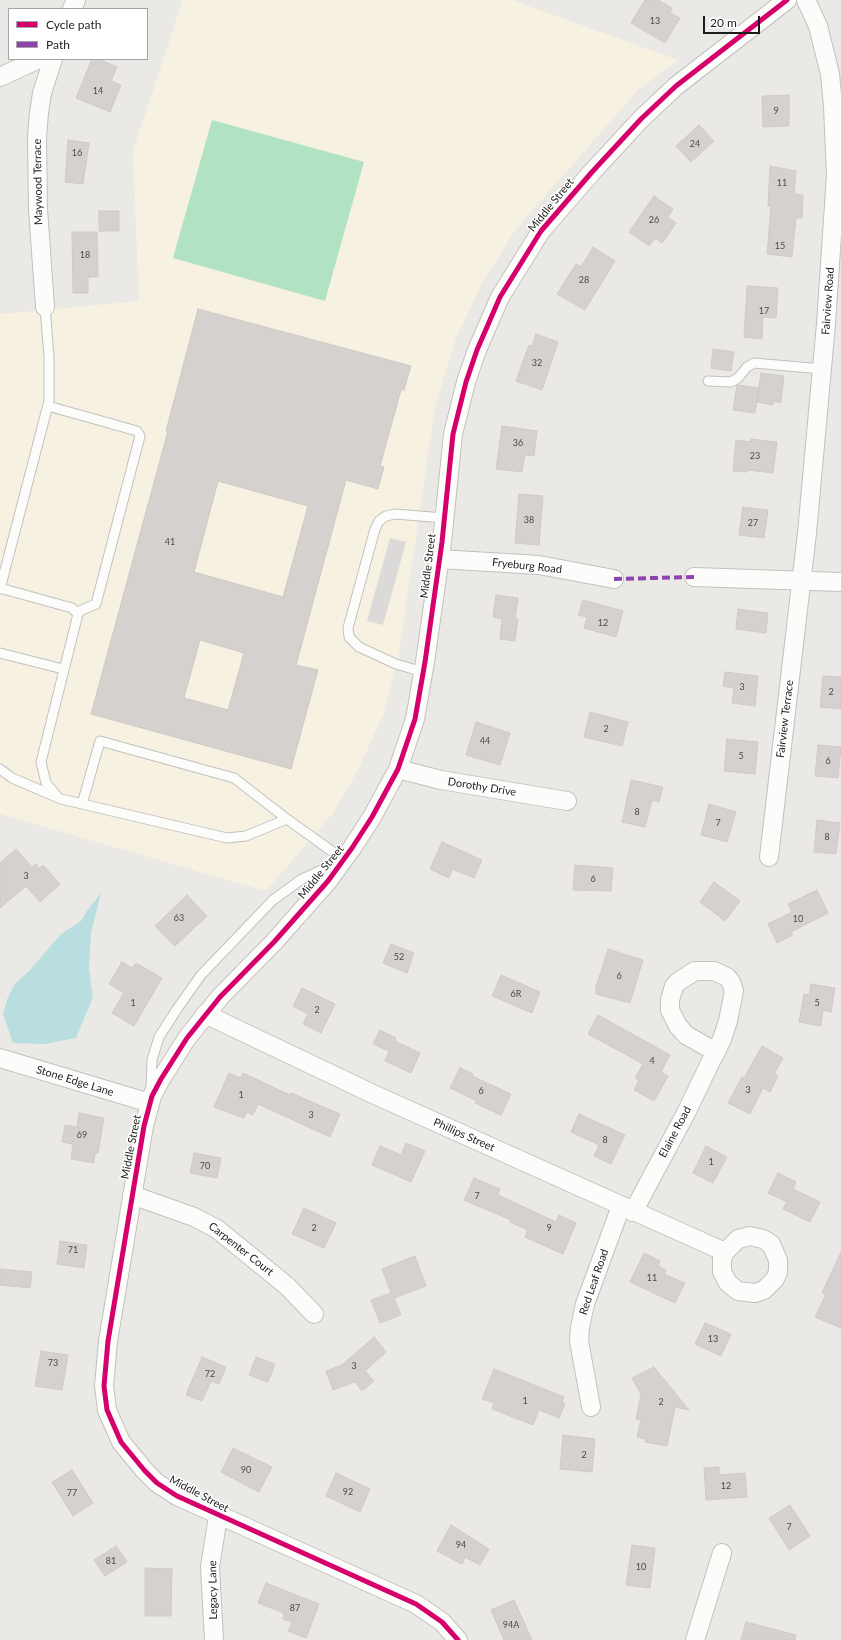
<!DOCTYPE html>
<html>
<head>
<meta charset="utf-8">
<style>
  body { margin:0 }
  #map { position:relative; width:841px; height:1640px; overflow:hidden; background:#ebe9e6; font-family:Lato,sans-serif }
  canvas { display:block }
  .legend { position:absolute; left:8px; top:8px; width:140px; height:52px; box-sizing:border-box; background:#fff; border:1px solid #a5a5a5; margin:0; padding:5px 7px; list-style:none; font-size:12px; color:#1d1d1d }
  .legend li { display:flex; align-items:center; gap:8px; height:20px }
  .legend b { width:20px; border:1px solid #a5a5a5 }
  .scale { position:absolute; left:703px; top:16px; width:57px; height:18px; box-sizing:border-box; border:2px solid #1d1d1d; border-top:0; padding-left:5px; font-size:12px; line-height:14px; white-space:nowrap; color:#1d1d1d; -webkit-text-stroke:3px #fff; paint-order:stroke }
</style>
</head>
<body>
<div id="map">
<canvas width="841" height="1640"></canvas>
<ul class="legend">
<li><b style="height:5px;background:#d6006c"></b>Cycle path</li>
<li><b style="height:5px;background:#8e44ad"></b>Path</li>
</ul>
<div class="scale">20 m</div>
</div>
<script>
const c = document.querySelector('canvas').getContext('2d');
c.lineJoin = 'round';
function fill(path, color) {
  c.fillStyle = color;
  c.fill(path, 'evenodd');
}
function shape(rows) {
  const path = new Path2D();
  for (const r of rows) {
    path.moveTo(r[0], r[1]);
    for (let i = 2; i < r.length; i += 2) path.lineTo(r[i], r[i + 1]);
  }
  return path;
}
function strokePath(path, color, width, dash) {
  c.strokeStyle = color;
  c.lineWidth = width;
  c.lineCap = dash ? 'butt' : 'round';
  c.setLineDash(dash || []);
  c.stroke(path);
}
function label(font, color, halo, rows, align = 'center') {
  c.font = font + ' Lato,sans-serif';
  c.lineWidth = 3;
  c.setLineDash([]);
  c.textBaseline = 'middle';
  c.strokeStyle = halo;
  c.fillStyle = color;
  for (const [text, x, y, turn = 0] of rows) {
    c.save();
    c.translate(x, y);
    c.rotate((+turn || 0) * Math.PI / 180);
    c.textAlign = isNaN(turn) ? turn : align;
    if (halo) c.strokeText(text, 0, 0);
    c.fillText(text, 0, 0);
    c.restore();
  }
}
fill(shape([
  [183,0,512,0,678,60,638,90,516,229,483,281,456,338,435,407,399,653,384,713,358,770,333,813,266,891,0,814,0,314,139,301,133,151]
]), '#f6f1e0');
fill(shape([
  [212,120,364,162,325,301,173,258]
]), '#b1e2c3');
fill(shape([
  [390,538,406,542,383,625,367,621]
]), '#dbdad9');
fill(shape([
  [101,893,91,933,89,969,93,997,76,1038,44,1044,13,1043,3,1014,8,997,15,984,29,971,61,934,81,921,86,912]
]), '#b9dedf');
const building = shape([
  [645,0,658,0,672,8,670,13,680,18,665,43,631,23,645,0],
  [92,59,99,59,117,67,111,81,121,85,110,112,76,98,92,59],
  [789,95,789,126,763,127,762,96,789,95],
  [699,125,714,141,691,162,676,146,699,125],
  [68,140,89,143,83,184,65,182,68,140],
  [770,166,796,171,794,194,803,195,802,218,796,218,792,257,767,254,771,206,768,206,770,166],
  [654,196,673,209,668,217,676,223,662,243,655,238,649,246,629,232,654,196],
  [99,211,119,211,119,231,99,231,99,211],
  [72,232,97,232,98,277,88,277,88,293,73,293,72,232],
  [593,247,615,261,585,310,557,294,576,264,581,267,593,247],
  [747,286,778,288,776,318,763,317,762,339,744,337,747,286],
  [198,309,411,366,404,390,401,390,380,466,384,467,378,489,346,480,296,665,318,670,291,769,91,714,168,431,166,431,198,309],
  [218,481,308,506,283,597,194,572,218,481],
  [200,640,244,653,228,710,184,698,200,640],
  [536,334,558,342,542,390,516,381,529,345,532,346,536,334],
  [713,349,734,352,731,371,711,368,713,349],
  [761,373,784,376,781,403,774,401,773,405,757,402,761,373],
  [737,385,759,388,755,413,733,410,737,385],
  [502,426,537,431,534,456,525,455,522,472,496,469,502,426],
  [751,439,777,442,773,473,747,470,747,472,733,471,736,440,750,442,751,439],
  [519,494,543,496,539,545,515,543,519,494],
  [743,507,768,510,764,538,739,535,743,507],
  [496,595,518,598,515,619,518,619,515,641,500,639,502,619,493,617,496,595],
  [583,600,623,611,616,637,584,628,587,617,578,615,583,600],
  [738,609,768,613,766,633,736,629,738,609],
  [725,672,758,676,755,706,732,703,734,688,723,686,725,672],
  [823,676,841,677,841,709,820,707,823,676],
  [590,712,628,722,622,746,584,737,590,712],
  [476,722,510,733,500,765,466,755,476,722],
  [727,739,758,742,755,774,724,771,727,739],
  [818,745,841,747,838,778,815,776,818,745],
  [631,780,663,787,659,802,652,800,645,827,622,822,631,780],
  [709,804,736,812,727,842,701,835,709,804],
  [817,820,840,823,836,854,814,852,817,820],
  [442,842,482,860,474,878,452,869,449,878,430,869,442,842],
  [16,849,32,867,36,864,39,869,43,865,60,884,40,902,26,886,0,908,0,863,16,849],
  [575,865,613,868,611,891,573,890,575,865],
  [714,882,740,901,725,921,700,902,714,882],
  [817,890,828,913,791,932,793,935,777,943,768,924,792,912,788,904,817,890],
  [187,895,207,916,175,946,155,926,187,895],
  [391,944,414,953,407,973,383,963,391,944],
  [608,949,643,960,630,1003,596,994,596,987,608,949],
  [122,962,132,968,136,963,162,978,134,1026,112,1013,124,993,109,984,122,962],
  [501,975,540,992,532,1013,492,996,501,975],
  [811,984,835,988,831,1012,823,1010,821,1026,799,1022,804,994,809,995,811,984],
  [302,988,335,1004,321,1033,303,1024,308,1014,293,1006,302,988],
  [598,1015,670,1055,661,1072,668,1076,654,1101,634,1090,639,1080,635,1078,643,1064,588,1034,598,1015],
  [380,1030,396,1038,395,1041,420,1053,411,1073,385,1061,389,1051,373,1044,380,1030],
  [762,1046,783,1058,774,1074,778,1076,770,1092,763,1088,750,1114,728,1103,742,1077,744,1078,762,1046],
  [460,1068,473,1074,472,1076,511,1094,501,1115,475,1103,477,1101,450,1088,460,1068],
  [229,1073,241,1078,243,1073,290,1095,291,1093,340,1114,330,1137,258,1104,253,1115,247,1112,244,1118,214,1107,229,1073],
  [79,1113,104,1118,98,1153,95,1153,94,1163,71,1159,73,1144,62,1142,65,1125,77,1127,79,1113],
  [579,1114,625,1135,611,1164,594,1156,599,1145,571,1132,579,1114],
  [406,1143,425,1151,411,1182,372,1165,380,1146,401,1155,406,1143],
  [706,1146,727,1157,713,1183,693,1173,706,1146],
  [194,1153,221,1158,217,1178,190,1173,194,1153],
  [778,1173,796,1182,793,1189,820,1202,810,1222,783,1209,787,1202,768,1193,778,1173],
  [474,1178,500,1189,498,1195,556,1222,559,1215,576,1223,563,1254,525,1237,528,1230,510,1222,511,1220,464,1200,474,1178],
  [304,1208,336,1223,324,1248,292,1234,304,1208],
  [60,1241,87,1245,84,1268,57,1264,60,1241],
  [841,1252,841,1328,815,1317,826,1294,822,1293,841,1252],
  [644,1253,660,1261,658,1266,666,1270,664,1274,685,1283,675,1303,630,1282,644,1253],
  [415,1256,426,1286,394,1298,401,1315,380,1323,371,1300,391,1293,382,1269,415,1256],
  [0,1269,32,1272,30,1288,0,1285,0,1269],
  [705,1323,731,1334,721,1356,695,1344,705,1323],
  [374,1337,386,1352,365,1371,374,1381,362,1391,355,1382,333,1390,326,1371,342,1365,374,1337],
  [41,1351,68,1355,62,1390,35,1386,41,1351],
  [202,1357,226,1367,219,1384,211,1381,202,1401,186,1395,202,1357],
  [256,1357,275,1364,268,1382,249,1375,256,1357],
  [654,1367,689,1410,675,1407,667,1446,645,1442,646,1439,637,1437,641,1420,636,1419,641,1394,632,1378,654,1367],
  [494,1369,564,1397,562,1403,565,1404,559,1418,539,1410,533,1425,492,1409,494,1403,482,1399,494,1369],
  [563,1435,595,1439,592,1472,560,1469,563,1435],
  [233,1448,272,1467,259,1492,221,1472,233,1448],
  [719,1467,719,1475,745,1473,747,1497,706,1500,704,1468,719,1467],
  [72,1470,93,1503,73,1516,52,1482,72,1470],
  [336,1473,370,1489,360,1512,326,1496,336,1473],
  [790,1505,810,1536,789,1550,769,1518,790,1505],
  [451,1525,489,1549,480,1565,465,1557,462,1564,437,1551,451,1525],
  [632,1545,655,1548,650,1588,626,1585,632,1545],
  [116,1546,127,1562,105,1576,94,1560,116,1546],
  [145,1568,172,1569,171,1616,145,1616,145,1568],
  [266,1583,319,1604,306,1638,288,1631,292,1622,283,1619,284,1613,258,1603,266,1583],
  [514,1600,532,1640,504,1640,491,1610,514,1600],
  [746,1622,796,1635,795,1640,741,1640,746,1622]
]);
fill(building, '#d4d1cf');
strokePath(building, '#cfcac7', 1);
const service = shape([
  [708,381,731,382,738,378,747,367,754,363,822,369],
  [48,406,137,431,140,436,96,604,77,612],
  [0,588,72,608,78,614,41,762,46,783,56,795],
  [0,589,49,401,49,357,45,307],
  [0,653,63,669],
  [423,672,396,664,359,647,349,637,348,628,375,529,379,521,386,516,395,514,444,518],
  [0,769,12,778,61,799,227,838,246,836,287,819,344,860],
  [82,804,100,741,234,778,287,819],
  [151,1089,152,1060,159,1037,177,1009,201,975,273,900,302,879,337,863]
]);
const minor = shape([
  [72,9,76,0],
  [0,77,39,59],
  [45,307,38,209,37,137,39,113,42,93,53,59],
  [439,559,539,565,614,579],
  [694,577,841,582],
  [398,769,441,780,567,801],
  [769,857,807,533,826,324,836,175,833,106,830,74,818,26,806,0],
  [205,1014,373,1094,725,1252,738,1239,750,1236,763,1239,771,1244,778,1260,778,1272,775,1279,764,1290,755,1293,738,1291,728,1283,722,1272,722,1258,725,1252],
  [0,1058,150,1103],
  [132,1195,194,1217,217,1229,287,1286,314,1314],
  [633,1212,686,1113,711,1061,716,1052,722,1039,728,1021,734,991,731,982,727,977,714,971,695,971,679,981,674,986,670,1000,670,1010,678,1026,686,1035,716,1052],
  [591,1407,579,1341,580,1327,585,1304,621,1206],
  [214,1640,210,1567,218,1516],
  [458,1640,442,1622,416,1604,177,1496,157,1483,145,1471,121,1442,107,1410,104,1386,108,1341,144,1126,152,1096,161,1079,187,1038,220,997,274,942,328,881,352,848,372,817,398,769,415,719,425,662,442,542,453,434,466,382,477,350,500,297,541,231,592,172,641,119,676,86,787,0],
  [695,1640,722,1553]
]);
strokePath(service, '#c2c1c0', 11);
strokePath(minor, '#c2c1c0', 20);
strokePath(service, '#fcfcfb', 9);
strokePath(minor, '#fcfcfb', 18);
strokePath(shape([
  [614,579,694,577]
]), '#8e44ad', 4, [8, 4]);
strokePath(shape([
  [458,1640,442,1622,416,1604,177,1496,157,1483,145,1471,121,1442,107,1410,104,1386,108,1341,144,1126,152,1096,161,1079,187,1038,220,997,274,942,328,881,352,848,372,817,398,769,415,719,425,662,442,542,453,434,466,382,477,350,500,297,541,231,592,172,641,119,676,86,787,0]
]), '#d6006c', 5);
label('9px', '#4b4a4a', null, [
  ["13",655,21],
  ["14",98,91],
  ["9",776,111],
  ["24",695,144],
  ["16",77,153],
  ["11",782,183],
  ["26",654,220],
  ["15",780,246],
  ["18",85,255],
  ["28",584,280],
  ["17",764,311],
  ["32",537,363],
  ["36",518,443],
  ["23",755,456],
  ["38",529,520],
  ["27",753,523],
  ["41",170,542],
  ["12",603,623],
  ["3",742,687],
  ["2",831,692],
  ["2",606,729],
  ["44",485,741],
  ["5",741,756],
  ["6",828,761],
  ["8",637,812],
  ["7",718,823],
  ["8",827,837],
  ["3",26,876],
  ["6",593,879],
  ["63",179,918],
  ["10",798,919],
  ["52",399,957],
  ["6",619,976],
  ["6R",516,994],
  ["1",133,1003],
  ["5",817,1003],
  ["2",317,1010],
  ["4",652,1061],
  ["3",748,1090],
  ["6",481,1091],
  ["1",241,1095],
  ["3",311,1115],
  ["69",82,1135],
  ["8",605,1140],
  ["1",711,1162],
  ["70",205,1166],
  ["7",477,1196],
  ["2",314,1228],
  ["9",549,1228],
  ["71",73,1250],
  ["11",652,1278],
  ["13",713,1339],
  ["73",53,1363],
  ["3",354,1366],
  ["72",210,1374],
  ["1",525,1401],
  ["2",661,1402],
  ["2",584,1455],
  ["90",246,1470],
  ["12",726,1486],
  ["92",348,1492],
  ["77",72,1493],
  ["7",789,1527],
  ["94",461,1545],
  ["81",111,1561],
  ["10",641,1567],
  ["87",295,1608],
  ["94A",511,1625]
]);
label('11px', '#1d1d1d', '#fff', [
  ["Maywood Terrace",38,182,-91],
  ["Middle Street",551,205,-51],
  ["Fairview Road",828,301,-86],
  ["Middle Street",428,566,-83],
  ["Fryeburg Road",527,566,6],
  ["Fairview Terrace",785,719,-83],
  ["Dorothy Drive",482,787,9],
  ["Middle Street",321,872,-51],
  ["Stone Edge Lane",75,1081,17],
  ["Elaine Road",675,1132,-62],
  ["Phillips Street",464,1135,24],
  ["Middle Street",131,1147,-79],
  ["Carpenter Court",241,1249,38],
  ["Red Leaf Road",594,1282,-71],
  ["Middle Street",199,1494,28],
  ["Legacy Lane",213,1590,-91]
]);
</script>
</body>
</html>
